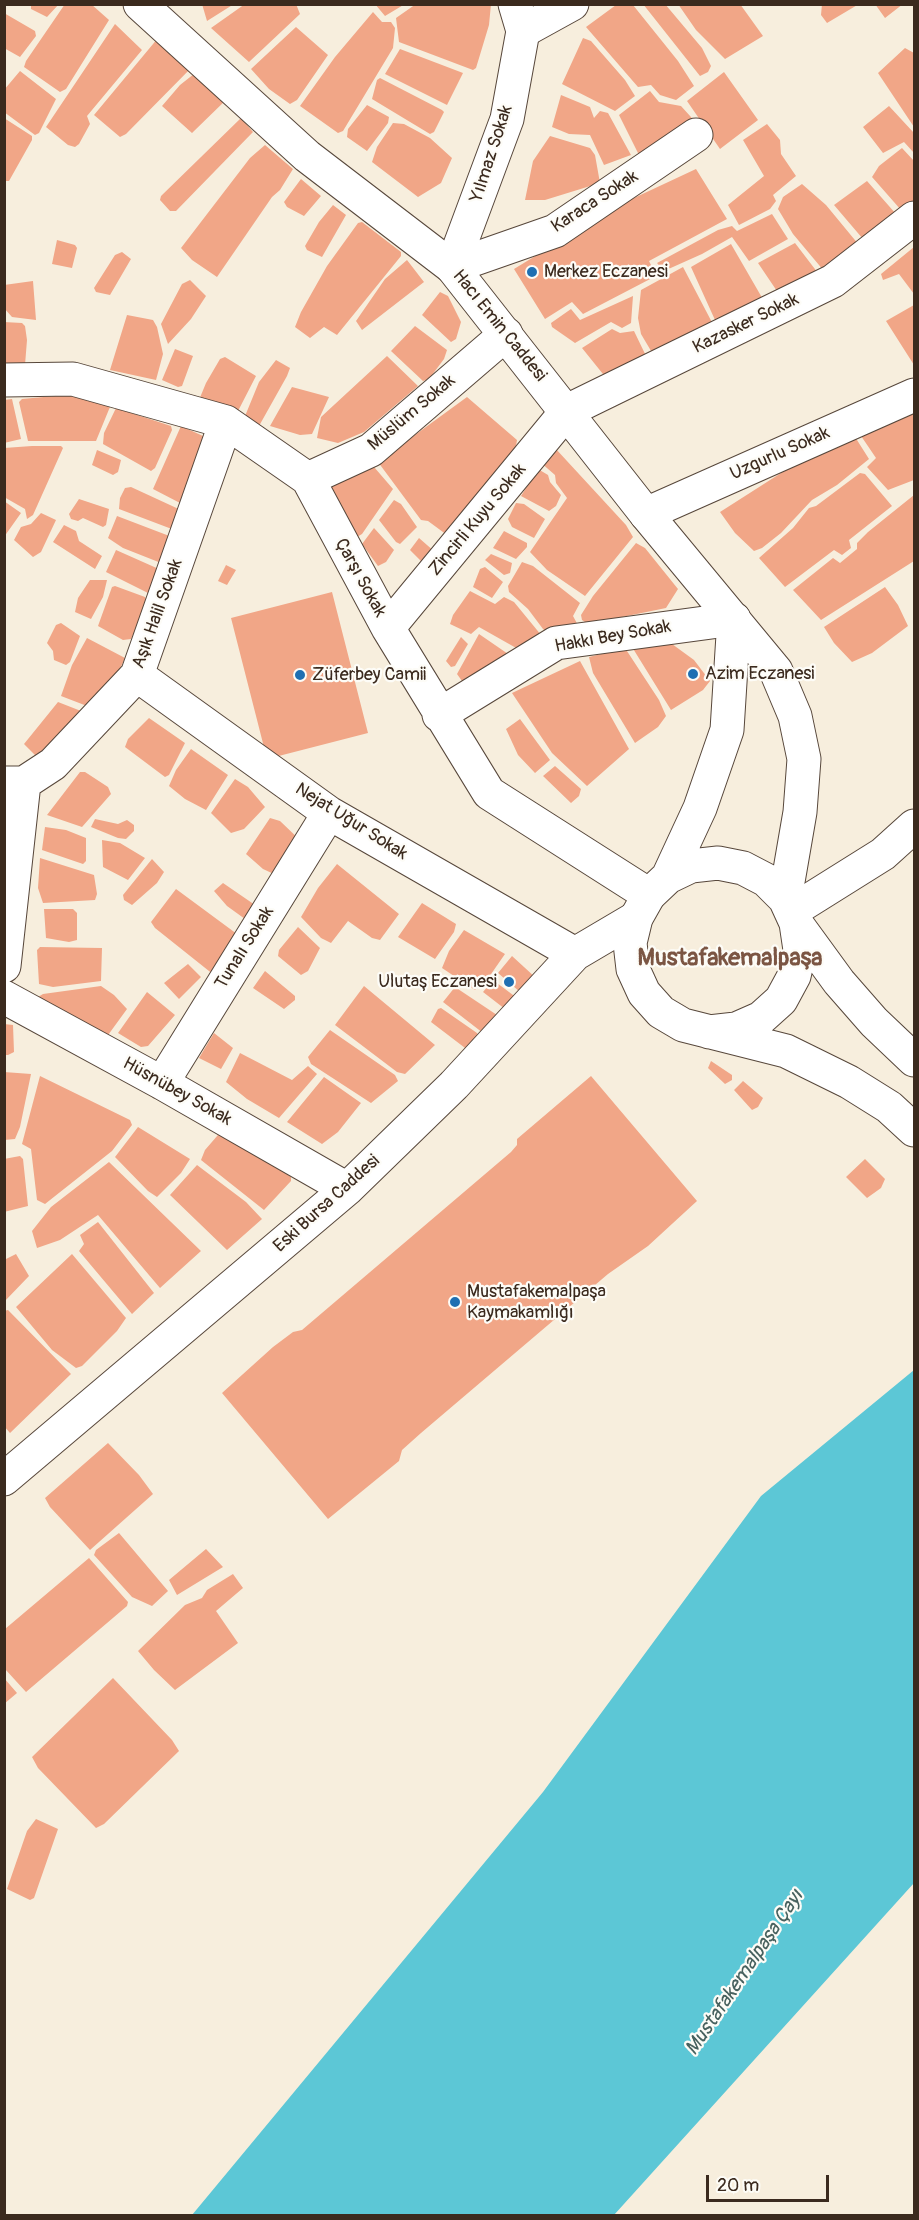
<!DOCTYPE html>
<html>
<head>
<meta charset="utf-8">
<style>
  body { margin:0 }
  #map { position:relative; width:919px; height:2220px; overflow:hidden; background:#f7eedd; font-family:Pangolin,sans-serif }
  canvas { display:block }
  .frame { position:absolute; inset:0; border:6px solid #3b2a1e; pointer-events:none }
  .scale { position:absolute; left:706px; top:2175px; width:123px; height:27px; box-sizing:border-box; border:3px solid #3b2a1e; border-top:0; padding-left:8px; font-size:18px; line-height:21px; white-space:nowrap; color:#3b2a1e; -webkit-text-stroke:4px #fdfcf7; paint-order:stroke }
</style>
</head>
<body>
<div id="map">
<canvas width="919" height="2220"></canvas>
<div class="frame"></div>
<div class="scale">20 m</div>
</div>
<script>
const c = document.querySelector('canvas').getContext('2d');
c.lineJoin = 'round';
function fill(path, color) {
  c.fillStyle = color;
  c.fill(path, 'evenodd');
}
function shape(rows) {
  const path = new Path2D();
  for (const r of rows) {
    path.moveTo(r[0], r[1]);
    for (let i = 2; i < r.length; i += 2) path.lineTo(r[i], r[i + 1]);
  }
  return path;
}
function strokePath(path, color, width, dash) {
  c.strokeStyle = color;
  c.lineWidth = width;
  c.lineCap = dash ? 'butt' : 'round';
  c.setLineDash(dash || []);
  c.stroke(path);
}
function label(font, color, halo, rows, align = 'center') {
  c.font = font + ' Pangolin,sans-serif';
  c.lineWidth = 4.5;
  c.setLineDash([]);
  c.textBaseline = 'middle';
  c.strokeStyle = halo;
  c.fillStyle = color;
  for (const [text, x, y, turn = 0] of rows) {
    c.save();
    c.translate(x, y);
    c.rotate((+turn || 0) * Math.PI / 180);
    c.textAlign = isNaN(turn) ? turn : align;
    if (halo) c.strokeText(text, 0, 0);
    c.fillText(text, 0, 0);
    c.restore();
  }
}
fill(shape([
  [914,1370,914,1883,614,2215,192,2215,543,1792,761,1496]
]), '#5cc7d6');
fill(shape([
  [31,4,59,4,47,17,31,9],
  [65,4,91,4,109,20,66,89,60,92,24,67,26,61],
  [202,4,234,4,207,21],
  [245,4,296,4,300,14,249,62,211,28],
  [375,4,405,4,385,16],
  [416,4,491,4,489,25,476,68,473,70,399,42,396,18],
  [643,4,665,4,702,48,711,66,708,72,700,76],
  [678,4,740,4,763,36,725,59,696,30],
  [822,4,859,4,827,23,821,15],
  [875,4,903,4,885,18],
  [616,5,633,5,678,61,694,86,676,100,660,95,651,85,638,87,586,27],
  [373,12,382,22,391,22,395,28,393,48,343,131,338,133,300,106,335,57],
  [4,13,35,31,36,36,20,57,4,48],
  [115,24,142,50,87,116,90,124,79,144,75,147,68,145,46,127],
  [296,27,328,55,297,100,290,104,269,89,251,69],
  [163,32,196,63,126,134,120,137,94,115],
  [583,38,591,41,625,80,635,96,615,111,562,84],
  [905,48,914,53,914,127,878,73],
  [400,49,463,73,447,105,385,74],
  [199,70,228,98,192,133,162,106,180,85],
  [20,71,56,99,39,133,35,135,4,112,4,90],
  [724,72,758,120,720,149,687,101],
  [380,78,442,110,444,112,434,132,430,134,372,99,377,80],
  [650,91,659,102,681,106,700,127,644,165,619,115],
  [561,95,590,107,594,118,600,111,608,113,631,155,604,165,590,135,569,134,552,127],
  [367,105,389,117,388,123,367,151,347,137,348,129],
  [889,106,914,133,914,153,904,142,883,153,863,127],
  [4,118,32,136,32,140,9,181,4,181],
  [241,118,253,132,176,211,170,211,160,200,161,196],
  [393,123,404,124,430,138,452,158,441,183,418,197,372,162,377,147],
  [767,124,780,140,781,154,796,176,773,195,776,201,770,209,739,225,728,205,764,176,743,140],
  [550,136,590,148,595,155,600,183,545,200,525,200,533,161],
  [265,145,293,169,280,190,272,197,217,277,192,260,181,248,250,158],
  [902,148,914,161,914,202,901,210,872,177,879,166],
  [696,169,727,219,649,261,656,275,654,277,583,314,572,302,545,319,514,269,619,205],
  [301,179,321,196,304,216,287,207,284,202],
  [867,181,896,214,863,239,834,205],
  [802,184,826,205,859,245,824,271,793,234,778,209,783,197],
  [333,205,346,215,322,257,307,250,305,246,319,222],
  [772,214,788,239,749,261,732,237,702,254,664,271,657,263,718,230,732,226,737,231],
  [362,222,401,252,401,256,337,335,324,327,310,338,295,327,301,312,327,266,358,223],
  [57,240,75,245,77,248,72,268,52,264],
  [795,243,821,277,783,300,758,263],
  [731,244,768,308,725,331,715,320,691,267],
  [914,247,914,294,899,274,883,280,881,274],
  [122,252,131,259,110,295,96,292,94,288,115,255],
  [407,260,424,282,362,330,356,321,385,279],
  [683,267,716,330,657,361,641,334,638,318,641,290],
  [190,280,206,296,191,319,168,344,161,324,182,284],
  [33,281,36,320,12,317,4,308,4,285],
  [440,292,448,296,461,322,456,339,451,342,422,315],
  [633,296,631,323,622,328,611,322,575,343,552,327,551,323,571,309,580,320],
  [914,305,914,365,886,321],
  [127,315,153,320,157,327,163,354,156,380,110,370],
  [4,322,22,323,25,326,27,340,25,365,4,371],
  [415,326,447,350,444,359,429,379,423,381,391,351],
  [612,329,620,333,634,331,647,358,611,384,582,348],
  [175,349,193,356,182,386,178,387,162,380],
  [387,356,418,386,364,432,338,443,317,438,321,417],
  [225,357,256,376,237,413,199,400,206,383,220,359],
  [276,360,290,368,287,376,259,426,243,421,259,382],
  [292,387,329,397,312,434,300,435,270,426],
  [87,393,112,402,96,441,28,441,19,402,22,399],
  [467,397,517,440,516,446,454,531,447,535,428,521,421,520,378,462],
  [12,399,21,439,4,443,4,400],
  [914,407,914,480,888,490,867,467,876,458,857,430],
  [116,408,171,426,172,430,155,468,151,471,103,444,104,433],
  [181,426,214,441,180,503,153,489],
  [850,429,869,459,837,485,812,500,781,533,762,548,754,551,735,533,720,512],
  [32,446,61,446,63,448,33,515,27,519,25,509,4,497,4,448],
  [555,448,626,525,633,537,585,596,547,570,530,552,567,498,556,483,555,475,540,462],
  [97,450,121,460,118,472,113,475,92,465],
  [368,460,393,489,362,534,357,537,325,489],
  [538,469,548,475,550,482,561,495,556,506,549,511,521,496],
  [860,473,865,474,892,506,849,540,851,548,842,555,834,550,785,587,759,558,793,528,809,508,816,506],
  [131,487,183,511,177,531,119,509,120,498,125,488],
  [914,495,914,561,821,620,793,590,833,558,840,563,857,549,857,543,868,532],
  [79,499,109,509,106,525,103,527,83,518,78,521,71,519,69,514],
  [394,500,401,504,417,527,400,544,396,542,379,520],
  [4,501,21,513,4,537],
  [516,503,524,504,545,519,534,538,512,527,508,519],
  [41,513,56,520,41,552,33,557,14,540,21,527,31,524],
  [117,516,172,537,161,563,123,548,108,538],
  [64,525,76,531,79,541,102,556,95,569,53,542],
  [374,528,394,550,386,562,378,566,362,544],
  [504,531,527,543,527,547,516,559,493,548],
  [419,538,435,552,424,564,410,550],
  [636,543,645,548,678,589,666,608,588,624,582,620,581,615,593,596],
  [116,550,161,570,150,594,106,572],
  [491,554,512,563,510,573,504,575,485,560],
  [522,562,533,566,580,603,573,616,580,629,556,640,543,629,528,609,509,592,508,586],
  [226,565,236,570,227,585,218,581],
  [485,567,503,582,492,598,473,587,480,569],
  [90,580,107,580,103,597,91,619,75,612,78,598],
  [115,586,145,597,148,604,131,639,123,640,98,626,112,587],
  [885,587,898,605,908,626,872,653,852,662,834,643,824,627],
  [470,591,495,604,504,597,514,602,546,641,525,653,479,627,471,634,450,624,453,615],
  [332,592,368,733,267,759,231,618],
  [61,623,80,636,70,662,66,665,54,660,53,651,47,643,56,625],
  [479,634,511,656,467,688,457,674],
  [461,637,468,644,455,666,451,667,446,661],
  [87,638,125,658,100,711,61,696,72,665],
  [658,639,672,644,694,660,710,681,703,690,671,710,632,647],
  [625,648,659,700,666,716,658,727,635,743,593,673,589,657],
  [580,661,629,749,587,786,552,753,512,693],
  [58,702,81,711,39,759,24,744],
  [149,718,185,743,169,775,165,777,125,747,128,739],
  [520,719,550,760,535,773,518,755,506,729],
  [191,749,228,775,206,810,185,799,169,786,176,770],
  [555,766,581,789,579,796,571,803,543,776],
  [80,772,85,772,108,787,111,794,82,827,47,815],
  [235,779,248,787,265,807,244,829,231,833,211,813],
  [270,818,280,821,302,842,276,875,263,869,246,854],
  [95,819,118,824,127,820,134,825,134,831,126,839,118,838,91,827],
  [45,827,66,830,86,838,86,861,83,864,42,850],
  [102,840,120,843,145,858,128,880,103,867],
  [40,858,94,875,97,894,95,900,43,903,38,888],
  [152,859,164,872,157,883,132,905,124,900,123,895],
  [337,864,399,914,380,940,372,938,348,921,331,943,321,938,301,917,318,888],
  [223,883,255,905,245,919,227,906,214,891],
  [176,889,241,937,214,975,155,928,151,922],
  [422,903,456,924,454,932,435,959,398,937],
  [44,909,73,909,77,913,77,940,69,942,46,938],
  [298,927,320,948,308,971,301,975,278,956,279,950],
  [464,930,505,954,489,977,475,990,442,968,449,951],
  [40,947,102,948,101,981,53,987,39,984,37,950],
  [512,956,536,978,520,992,498,973],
  [188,964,201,977,179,999,164,983],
  [265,971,295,996,295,1000,284,1009,253,988],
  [493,980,517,998,505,1009,483,992],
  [101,986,114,995,127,1009,103,1042,38,997,43,994],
  [364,986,435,1045,405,1074,397,1072,335,1025],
  [455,987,497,1015,483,1033,443,1002],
  [147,992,175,1015,148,1046,141,1047,118,1033],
  [441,1008,477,1033,480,1039,469,1051,431,1022,438,1009],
  [4,1024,13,1025,14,1052,8,1055,4,1055],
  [330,1030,395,1075,398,1081,371,1103,311,1064,308,1057],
  [214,1033,233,1048,221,1069,199,1058],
  [240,1053,292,1080,308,1066,317,1074,279,1118,247,1099,226,1082],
  [711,1061,732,1075,732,1080,725,1084,708,1068],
  [4,1072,31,1074,20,1127,15,1139,4,1140],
  [40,1076,130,1120,132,1125,112,1151,45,1204,37,1200,31,1149,22,1144],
  [591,1076,697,1201,648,1246,608,1274,421,1433,402,1450,399,1461,328,1519,222,1393,273,1347,293,1332,302,1330,511,1152,517,1145,517,1139],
  [324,1077,361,1103,338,1132,322,1144,287,1122],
  [743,1081,763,1098,758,1107,752,1110,734,1090],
  [138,1127,190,1159,181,1173,157,1197,148,1191,115,1157],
  [224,1128,291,1177,291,1181,264,1210,201,1160,205,1150],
  [20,1156,23,1159,28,1206,4,1212,4,1159],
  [865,1159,885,1179,881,1188,867,1198,846,1177],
  [109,1162,201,1251,160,1288,98,1215,60,1240,37,1248,32,1231,51,1207],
  [197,1165,246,1202,262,1219,227,1250,170,1195],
  [98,1222,154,1293,132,1314,79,1251,84,1244,80,1235],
  [16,1254,29,1276,4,1302,4,1260],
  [72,1254,126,1318,117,1331,82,1366,76,1368,52,1350,16,1307],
  [8,1310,71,1374,10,1433,4,1426,4,1311],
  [108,1443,139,1475,153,1494,90,1550,50,1507,45,1498],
  [119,1533,168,1591,152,1606,132,1597,94,1555,96,1550],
  [206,1549,223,1567,177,1595,169,1580],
  [89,1558,128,1602,127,1606,26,1692,5,1669,5,1629],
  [233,1574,243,1588,216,1611,238,1643,175,1690,154,1670,138,1651,185,1605,202,1598,207,1590],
  [4,1678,17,1693,4,1704],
  [113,1678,172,1740,179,1751,104,1824,96,1828,38,1768,32,1757],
  [36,1819,58,1829,34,1898,30,1900,7,1889,27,1831]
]), '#f1a687');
const minor = shape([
  [140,4,307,156,452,267,555,231,696,135],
  [523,31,572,4],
  [4,380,73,379,226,422,308,479,388,628,489,793,649,895],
  [308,479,371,450,506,334],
  [646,514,914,395],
  [388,628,567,411,833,281,914,218],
  [137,675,329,813,575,954],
  [439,715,556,643,734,619],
  [4,783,24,783,53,764,137,675,226,422],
  [792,911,883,854,914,826],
  [4,966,24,783],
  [4,997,162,1083,347,1189],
  [162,1083,329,813],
  [4,1479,347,1189,454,1085,575,954,636,918]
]);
const major = shape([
  [515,4,523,31,507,119,452,267,646,514,776,671,795,716,804,759,800,812,785,899],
  [668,877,700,808,727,730,734,619],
  [796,923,839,982,874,1022,914,1060],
  [709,1032,736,1029,761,1018,781,1000,794,976,800,950,796,923,785,899,766,880,743,868,718,863,691,866,668,877,649,895,636,918,630,943,633,969,644,993,661,1012,683,1025,786,1051,849,1082,889,1107,914,1130]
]);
strokePath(minor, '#57473b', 35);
strokePath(major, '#57473b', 35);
strokePath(minor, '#fff', 33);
strokePath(major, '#fff', 33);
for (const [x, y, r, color] of [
  [532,272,6,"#1f6fb2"],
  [693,674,6,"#1f6fb2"],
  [300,675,6,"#1f6fb2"],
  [509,982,6,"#1f6fb2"],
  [455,1302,6,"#1f6fb2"]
]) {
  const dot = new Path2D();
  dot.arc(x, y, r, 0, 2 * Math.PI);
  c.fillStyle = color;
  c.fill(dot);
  strokePath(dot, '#fdfcf7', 2);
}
label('18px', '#3b2a1e', '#fdfcf7', [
  ["Yılmaz Sokak",492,154,-72],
  ["Karaca Sokak",595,202,-33],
  ["Kazasker Sokak",746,324,-26],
  ["Hacı Emin Caddesi",499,326,51],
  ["Müslüm Sokak",412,413,-40],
  ["Uzgurlu Sokak",780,454,-24],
  ["Zincirli Kuyu Sokak",478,520,-50],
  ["Çarşı Sokak",360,578,61],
  ["Aşık Halil Sokak",158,614,-70],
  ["Hakkı Bey Sokak",613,637,-10],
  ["Nejat Uğur Sokak",351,822,32],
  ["Tunalı Sokak",245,948,-58],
  ["Hüsnübey Sokak",177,1092,29],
  ["Eski Bursa Caddesi",327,1204,-42]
]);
label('18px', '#3b2a1e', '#fdfcf7', [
  ["Merkez Eczanesi",544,272],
  ["Azim Eczanesi",705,674],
  ["Züferbey Camii",312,675],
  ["Ulutaş Eczanesi",497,982,"right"],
  ["Mustafakemalpaşa",467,1292],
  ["Kaymakamlığı",467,1313]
], 'left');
label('italic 20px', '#47615e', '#fdfcf7', [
  ["Mustafakemalpaşa Çayı",745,1973,-56]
]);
label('bold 24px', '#7b5543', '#fdfcf7', [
  ["Mustafakemalpaşa",730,959]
]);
</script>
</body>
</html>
